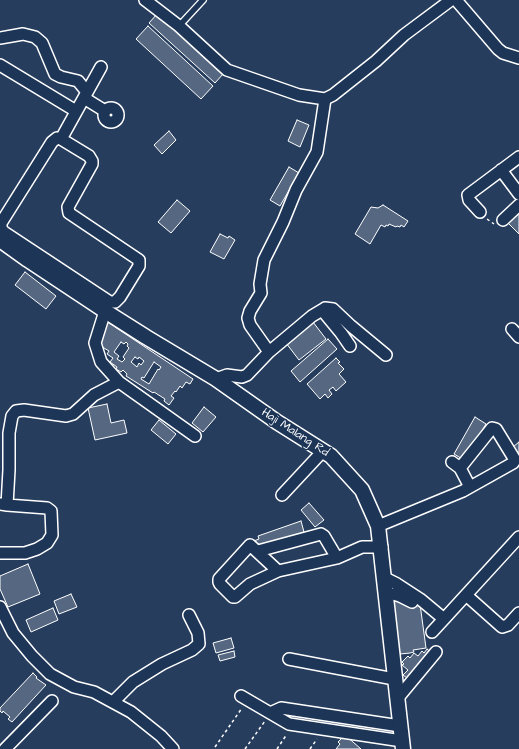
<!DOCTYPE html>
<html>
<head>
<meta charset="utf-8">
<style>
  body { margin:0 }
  canvas { display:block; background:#263d5e }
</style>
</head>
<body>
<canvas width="519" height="749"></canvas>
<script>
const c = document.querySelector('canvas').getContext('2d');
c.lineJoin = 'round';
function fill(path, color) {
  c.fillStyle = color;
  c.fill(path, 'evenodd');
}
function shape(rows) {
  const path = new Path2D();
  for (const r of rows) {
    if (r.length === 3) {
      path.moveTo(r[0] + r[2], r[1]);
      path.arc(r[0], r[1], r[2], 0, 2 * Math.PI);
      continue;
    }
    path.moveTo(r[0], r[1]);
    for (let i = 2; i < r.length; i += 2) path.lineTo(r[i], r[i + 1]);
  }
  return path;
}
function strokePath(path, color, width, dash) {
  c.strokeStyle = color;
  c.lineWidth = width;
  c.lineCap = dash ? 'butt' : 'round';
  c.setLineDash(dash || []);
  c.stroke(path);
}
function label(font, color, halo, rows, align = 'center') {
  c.font = font + ' "Architects Daughter",sans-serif';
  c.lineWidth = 3;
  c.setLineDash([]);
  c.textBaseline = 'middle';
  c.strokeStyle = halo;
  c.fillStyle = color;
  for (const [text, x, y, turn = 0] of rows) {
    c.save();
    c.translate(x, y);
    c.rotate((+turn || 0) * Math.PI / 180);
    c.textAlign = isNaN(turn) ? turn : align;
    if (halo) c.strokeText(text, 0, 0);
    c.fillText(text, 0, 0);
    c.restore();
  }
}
const building = shape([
  [157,14,223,74,215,83,149,23,157,14],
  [148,26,213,86,201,99,136,39,148,26],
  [297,120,309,125,300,147,288,141,297,120],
  [169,131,176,140,162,154,154,145,169,131],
  [289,167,299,173,280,206,270,200,289,167],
  [177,200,190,211,171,233,158,222,177,200],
  [383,205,408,221,404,227,401,225,400,227,397,226,396,227,389,224,388,226,386,225,385,227,381,225,370,244,355,234,371,207,378,208,383,205],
  [519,209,519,234,506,221,519,209],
  [220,234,228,238,229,236,235,240,224,259,210,252,220,234],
  [25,272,56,296,46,309,15,285,25,272],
  [106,321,193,379,190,384,186,382,182,388,180,386,176,392,175,391,171,396,174,398,169,405,164,401,165,399,154,392,153,393,126,376,127,374,123,370,121,372,116,369,117,367,110,362,113,358,107,354,109,351,99,345,102,340,100,338,105,330,102,327,106,321],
  [121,342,124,344,126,342,128,344,127,346,129,348,123,357,125,359,122,362,117,359,119,356,114,352,121,342],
  [135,357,138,359,139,357,144,361,141,365,139,363,137,367,131,362,135,357],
  [154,362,161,367,159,370,158,369,149,384,141,379,142,377,144,378,154,362],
  [313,322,326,339,299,360,286,343,313,322],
  [328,339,337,349,300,382,291,371,328,339],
  [336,358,340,362,338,363,344,369,339,374,346,382,336,391,333,387,329,390,332,394,328,398,325,394,320,399,307,384,336,358],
  [107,404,111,423,124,420,127,433,95,440,88,408,107,404],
  [204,407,216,417,203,432,192,423,204,407],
  [475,417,486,424,464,460,454,454,475,417],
  [159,420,176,434,168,444,151,430,159,420],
  [519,442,519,454,513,447,519,442],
  [309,503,324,520,315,527,301,510,309,503],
  [301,521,304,532,256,549,254,541,259,539,258,536,301,521],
  [28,564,40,594,8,607,0,589,0,576,28,564],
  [71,594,77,607,59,614,54,601,71,594],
  [402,599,412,606,420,604,426,648,413,650,414,652,410,653,400,654,393,600,402,599],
  [53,608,58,620,31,632,26,620,53,608],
  [231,638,234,648,216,653,213,643,231,638],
  [427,649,433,654,411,681,403,675,408,670,402,665,404,664,402,662,408,656,410,658,414,653,418,656,422,651,424,653,427,649],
  [234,651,235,657,220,661,218,655,234,651],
  [33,673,37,677,36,678,46,685,12,722,8,719,10,717,3,711,2,713,0,711,0,708,33,673],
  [345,735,361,749,336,749,340,744,338,742,345,735]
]);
fill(building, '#556781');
strokePath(building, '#fff', 1);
const service = shape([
  [179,26,203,0]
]);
const minor = shape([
  [145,0,179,26,227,70,299,95,325,99,333,95,376,61,404,35,451,0],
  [456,0,498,49,503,53,519,58],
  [0,38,23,34,35,37,42,43,55,74,61,77,78,81,87,92],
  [0,65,76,111],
  [84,98,105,111],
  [111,115,7],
  [57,138,61,139,89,156,92,161,92,164,68,207,69,213,139,260,139,266,120,297,115,302,110,302,4,232,1,229,1,223,52,142,57,138],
  [61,139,101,67],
  [501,170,519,194],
  [480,212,469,200,468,195,519,157],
  [503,220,519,205],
  [322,310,325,308,333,309,351,326,386,355],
  [512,329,519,337],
  [269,352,250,325,248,318,250,311,261,293,260,284,264,260,283,222,296,190,317,152,325,99],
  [216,379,227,375,242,377,247,375,269,352,312,316,322,310,341,333,350,346],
  [119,382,195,436],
  [452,462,460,468,470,487],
  [282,495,323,451],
  [0,504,7,505,9,470,9,433,12,416,16,411,24,410,66,416,73,414,94,395,119,382,101,362,95,343,105,311],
  [378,526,463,491,513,463,515,460,496,429,492,428,460,468],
  [258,551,321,534,324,536,337,558],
  [0,553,25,553,37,549,47,543,52,535,51,511,47,508,7,505],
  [278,571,250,545,219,579,219,582,220,584,233,597,235,597,250,584,278,571,337,558,362,547,382,547],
  [385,578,397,584,420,599,444,619,432,632],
  [386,595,393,594,400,596,412,602],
  [466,595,502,627,508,625,519,613],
  [0,607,13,633,32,656,50,674,74,687,94,692,131,712,161,736,173,749],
  [444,619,519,537],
  [289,659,394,679],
  [241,696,289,724,402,741],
  [397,699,436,652],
  [113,702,133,682,162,664,192,650,199,644,198,633,189,615],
  [270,713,281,708,400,726],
  [5,749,52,701]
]);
const tertiary = shape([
  [0,240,28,260,105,311,146,337,216,379,277,422,331,456,362,490,378,526,403,749]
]);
strokePath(service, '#fff', 8);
strokePath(minor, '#fff', 14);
strokePath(tertiary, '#fff', 17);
strokePath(shape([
  [487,219,494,224],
  [215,747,242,708],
  [245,749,265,721],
  [277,749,287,734],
  [310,749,317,739]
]), '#fff', 1.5, [3, 3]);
strokePath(service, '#1d3557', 5.5);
strokePath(minor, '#1d3557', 11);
strokePath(tertiary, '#1d3557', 14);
label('12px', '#fff', '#1d3557', [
  ["Haji Malang Rd",295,433,33]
]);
</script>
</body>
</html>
